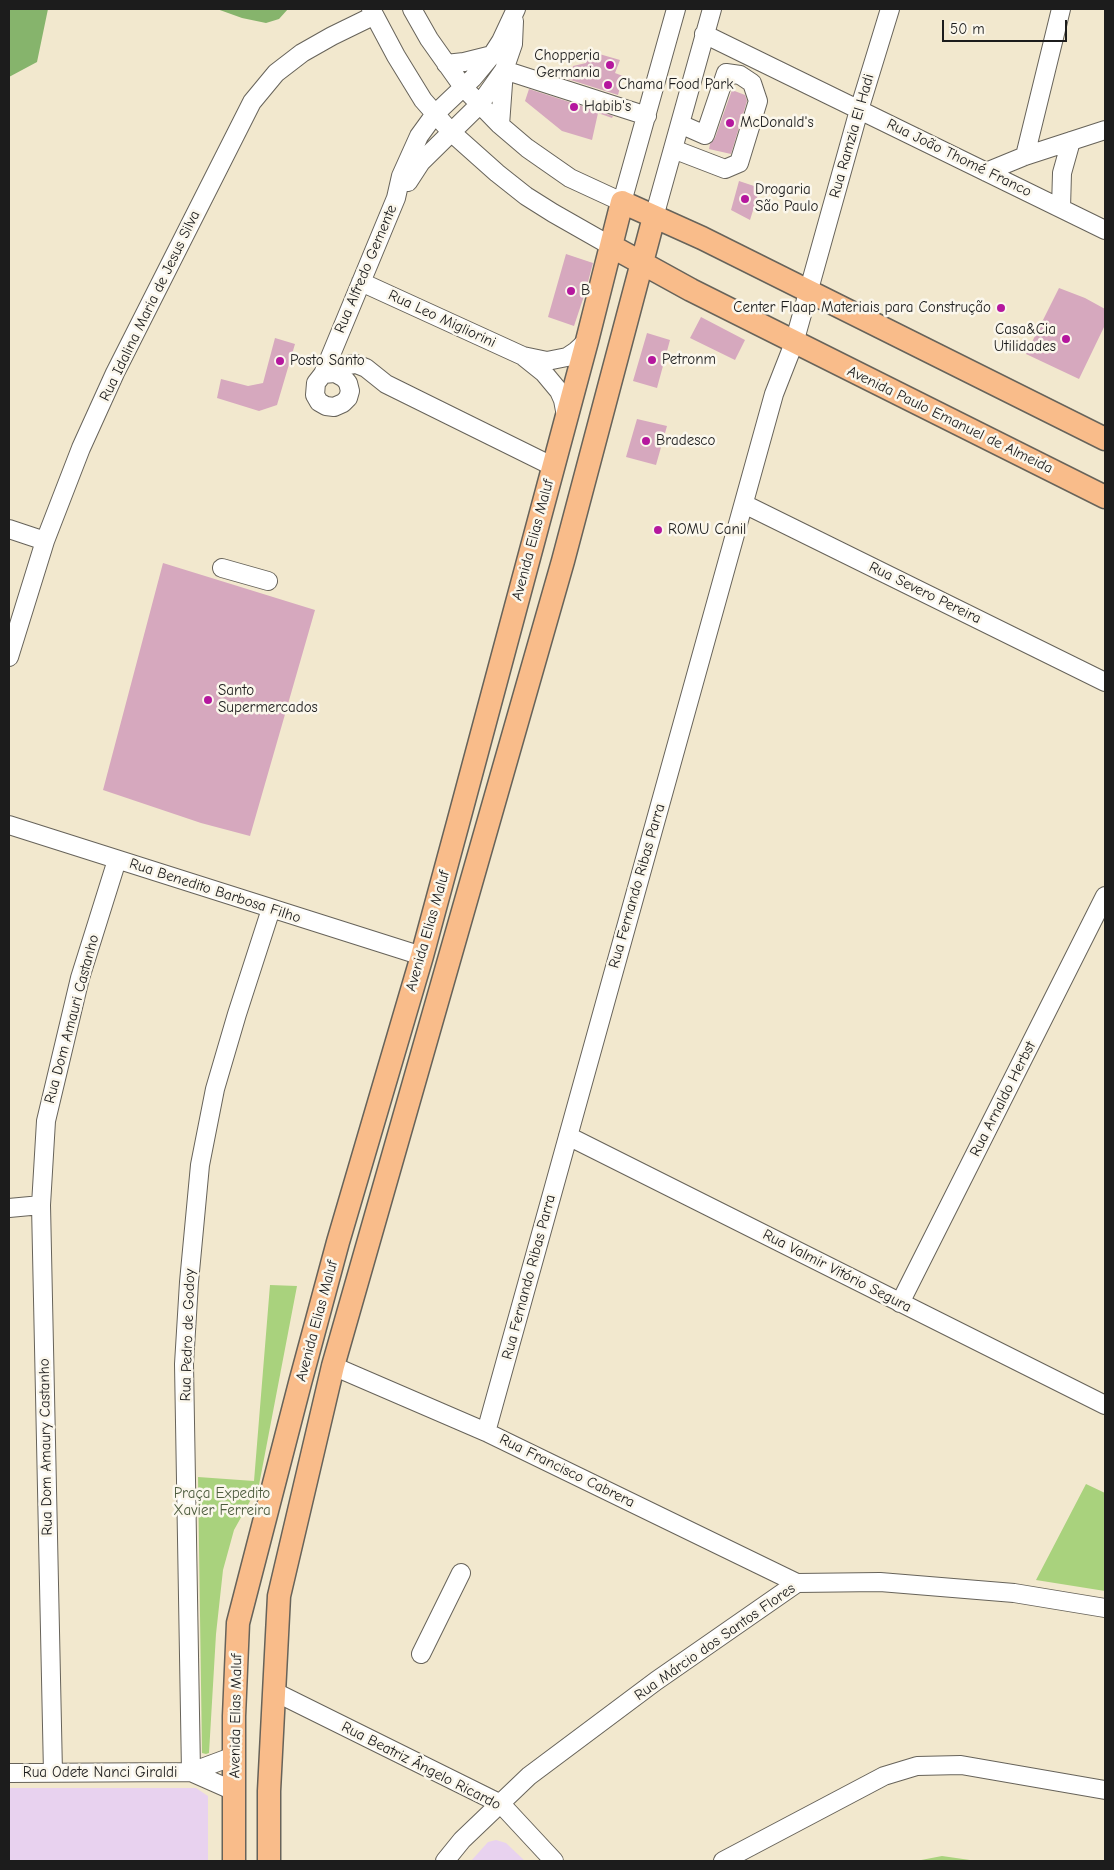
<!DOCTYPE html>
<html>
<head>
<meta charset="utf-8">
<style>
  body { margin:0 }
  #map { position:relative; width:1114px; height:1870px; overflow:hidden; background:#f2e8ce; font-family:"Comic Neue",sans-serif }
  canvas { display:block }
  .frame { position:absolute; inset:0; border:10px solid #1c1c1c; pointer-events:none }
  .scale { position:absolute; left:942px; top:20px; width:125px; height:22px; box-sizing:border-box; border:2px solid #1c1c1c; border-top:0; padding-left:6px; font-size:15px; line-height:18px; white-space:nowrap; color:#1c1c1c; -webkit-text-stroke:4px #fbf7ec; paint-order:stroke }
</style>
</head>
<body>
<div id="map">
<canvas width="1114" height="1870"></canvas>
<div class="frame"></div>
<div class="scale">50 m</div>
</div>
<script>
const c = document.querySelector('canvas').getContext('2d');
c.lineJoin = 'round';
function fill(path, color) {
  c.fillStyle = color;
  c.fill(path, 'evenodd');
}
function shape(rows) {
  const path = new Path2D();
  for (const r of rows) {
    path.moveTo(r[0], r[1]);
    for (let i = 2; i < r.length; i += 2) path.lineTo(r[i], r[i + 1]);
  }
  return path;
}
function strokePath(path, color, width, dash) {
  c.strokeStyle = color;
  c.lineWidth = width;
  c.lineCap = dash ? 'butt' : 'round';
  c.setLineDash(dash || []);
  c.stroke(path);
}
function label(font, color, halo, rows, align = 'center') {
  c.font = font + ' "Comic Neue",sans-serif';
  c.lineWidth = 5;
  c.setLineDash([]);
  c.textBaseline = 'middle';
  c.strokeStyle = halo;
  c.fillStyle = color;
  for (const [text, x, y, turn = 0] of rows) {
    c.save();
    c.translate(x, y);
    c.rotate((+turn || 0) * Math.PI / 180);
    c.textAlign = isNaN(turn) ? turn : align;
    if (halo) c.strokeText(text, 0, 0);
    c.fillText(text, 0, 0);
    c.restore();
  }
}
fill(shape([
  [9,1788,196,1788,208,1796,208,1861,9,1861],
  [496,1840,506,1843,525,1861,471,1861,488,1842]
]), '#e8d2ef');
fill(shape([
  [270,1285,297,1286,259,1485,234,1530,223,1570,216,1634,209,1753,206,1754,202,1753,198,1477,254,1481],
  [1086,1484,1105,1493,1105,1591,1036,1580],
  [942,1856,977,1861,916,1861]
]), '#a9d27d');
fill(shape([
  [9,9,48,9,37,62,9,77],
  [217,9,288,9,279,19,266,23,242,18]
]), '#86b46c');
fill(shape([
  [589,51,620,60,615,73,623,76,618,95,539,70,571,79,573,66,586,63],
  [529,89,613,116,612,118,598,113,592,140,562,131,525,101],
  [732,90,745,95,747,101,731,154,709,149,710,144,715,138],
  [739,181,760,188,750,220,731,210],
  [566,254,593,263,585,293,574,326,548,317],
  [1059,288,1085,298,1105,309,1105,325,1079,379,1026,354],
  [701,317,745,340,735,360,690,338],
  [647,333,670,340,657,388,633,381],
  [275,338,295,344,277,405,259,411,217,398,221,379,248,386,263,383],
  [637,419,667,426,656,465,626,457],
  [163,563,315,610,250,836,201,823,103,790]
]), '#d6a8be');
const minor = shape([
  [371,9,396,56,423,100,451,132,497,173,526,196,553,213,611,246],
  [412,9,429,39,463,87,500,125,527,148,570,178,622,202,676,9],
  [704,34,1105,230],
  [446,64,464,62,492,55],
  [500,125,504,70,647,116],
  [673,149,725,169,739,163,758,101,752,83,740,75,726,73,705,135,680,124],
  [1025,156,1061,9],
  [986,172,1025,156,1105,130],
  [408,182,421,162,479,105,504,70,513,44,514,21],
  [1061,208,1062,173,1071,141],
  [654,217,712,9],
  [361,282,523,356,547,361,567,357,576,351,587,341],
  [524,357,544,373,559,391,563,400,566,416],
  [323,374,335,373,344,378,348,383,350,391,348,398,343,403,334,407,326,406,319,402,315,395,316,383,323,374,396,198,401,176,419,136,435,114,473,78,492,55,501,41,516,9],
  [338,374,347,365,356,364,366,368,386,384,552,466],
  [744,504,1105,682],
  [9,529,45,541],
  [222,568,268,581],
  [9,657,45,541,81,448,115,373,252,102,276,73,302,53,332,36,373,16],
  [9,825,422,956],
  [568,1136,1105,1405],
  [9,1208,41,1205],
  [900,1303,1105,896],
  [333,1366,486,1432,797,1583],
  [486,1432,774,394,794,343,859,110,890,9],
  [421,1654,461,1573],
  [273,1691,501,1804,554,1861],
  [191,1772,184,1364,189,1282,200,1165,215,1089,237,1014,271,909],
  [191,1772,234,1791],
  [9,1773,191,1772,234,1756],
  [53,1773,41,1205,46,1121,80,978,117,860],
  [445,1861,462,1840,529,1776,656,1681,797,1583,880,1582,1014,1593,1105,1608],
  [723,1861,884,1776,917,1766,961,1765,1105,1790]
]);
const major = shape([
  [611,246,691,290,1105,497],
  [234,1861,234,1716,238,1623,300,1383,338,1242,422,956,458,823,587,341,622,202,702,238,1105,439],
  [269,1861,269,1791,279,1596,333,1366,563,561,654,217]
]);
strokePath(minor, '#67635a', 20);
strokePath(major, '#67635a', 25);
strokePath(minor, '#fff', 18);
strokePath(major, '#f9bc8a', 22);
for (const [x, y, r, color] of [
  [610,65,5,"#b5179e"],
  [608,85,5,"#b5179e"],
  [574,107,5,"#b5179e"],
  [730,123,5,"#b5179e"],
  [745,199,5,"#b5179e"],
  [571,291,5,"#b5179e"],
  [1001,308,5,"#b5179e"],
  [1066,339,5,"#b5179e"],
  [652,360,5,"#b5179e"],
  [280,361,5,"#b5179e"],
  [646,441,5,"#b5179e"],
  [658,530,5,"#b5179e"],
  [208,700,5,"#b5179e"]
]) {
  const dot = new Path2D();
  dot.arc(x, y, r, 0, 2 * Math.PI);
  c.fillStyle = color;
  c.fill(dot);
  strokePath(dot, '#fbf7ec', 2);
}
label('15px', '#1c1c1c', '#fbf7ec', [
  ["Chopperia",600,56,"right"],
  ["Germania",600,73,"right"],
  ["Chama Food Park",618,85],
  ["Habib's",584,107],
  ["McDonald's",740,123],
  ["Drogaria",755,190],
  ["São Paulo",755,207],
  ["B",581,291],
  ["Center Flaap Materiais para Construção",991,308,"right"],
  ["Casa&Cia",1056,330,"right"],
  ["Utilidades",1056,347,"right"],
  ["Petronm",662,360],
  ["Posto Santo",290,361],
  ["Bradesco",656,441],
  ["ROMU Canil",668,530],
  ["Santo",218,691],
  ["Supermercados",218,708]
], 'left');
label('15px', '#1c1c1c', '#fbf7ec', [
  ["Rua Ramzia El Hadi",852,136,-74],
  ["Rua João Thomé Franco",959,158,26],
  ["Rua Alfredo Gemente",366,269,-67],
  ["Rua Idalina Maria de Jesus Silva",150,306,-64],
  ["Rua Leo Migliorini",442,319,25],
  ["Avenida Paulo Emanuel de Almeida",950,420,26],
  ["Avenida Elias Maluf",533,540,-75],
  ["Rua Severo Pereira",925,593,26],
  ["Rua Fernando Ribas Parra",637,886,-74],
  ["Rua Benedito Barbosa Filho",215,891,18],
  ["Avenida Elias Maluf",428,931,-74],
  ["Rua Dom Amauri Castanho",72,1019,-75],
  ["Rua Arnaldo Herbst",1003,1099,-63],
  ["Rua Valmir Vitório Segura",837,1271,27],
  ["Rua Fernando Ribas Parra",529,1277,-75],
  ["Avenida Elias Maluf",317,1321,-75],
  ["Rua Pedro de Godoy",188,1335,-88],
  ["Rua Dom Amaury Castanho",46,1447,-91],
  ["Rua Francisco Cabrera",567,1471,26],
  ["Rua Márcio dos Santos Flores",715,1642,-35],
  ["Avenida Elias Maluf",236,1716,-89],
  ["Rua Beatriz Ângelo Ricardo",421,1766,27],
  ["Rua Odete Nanci Giraldi",100,1773]
]);
label('15px', '#4d5c3e', '#fbf7ec', [
  ["Praça Expedito",222,1494],
  ["Xavier Ferreira",222,1511]
]);
</script>
</body>
</html>
